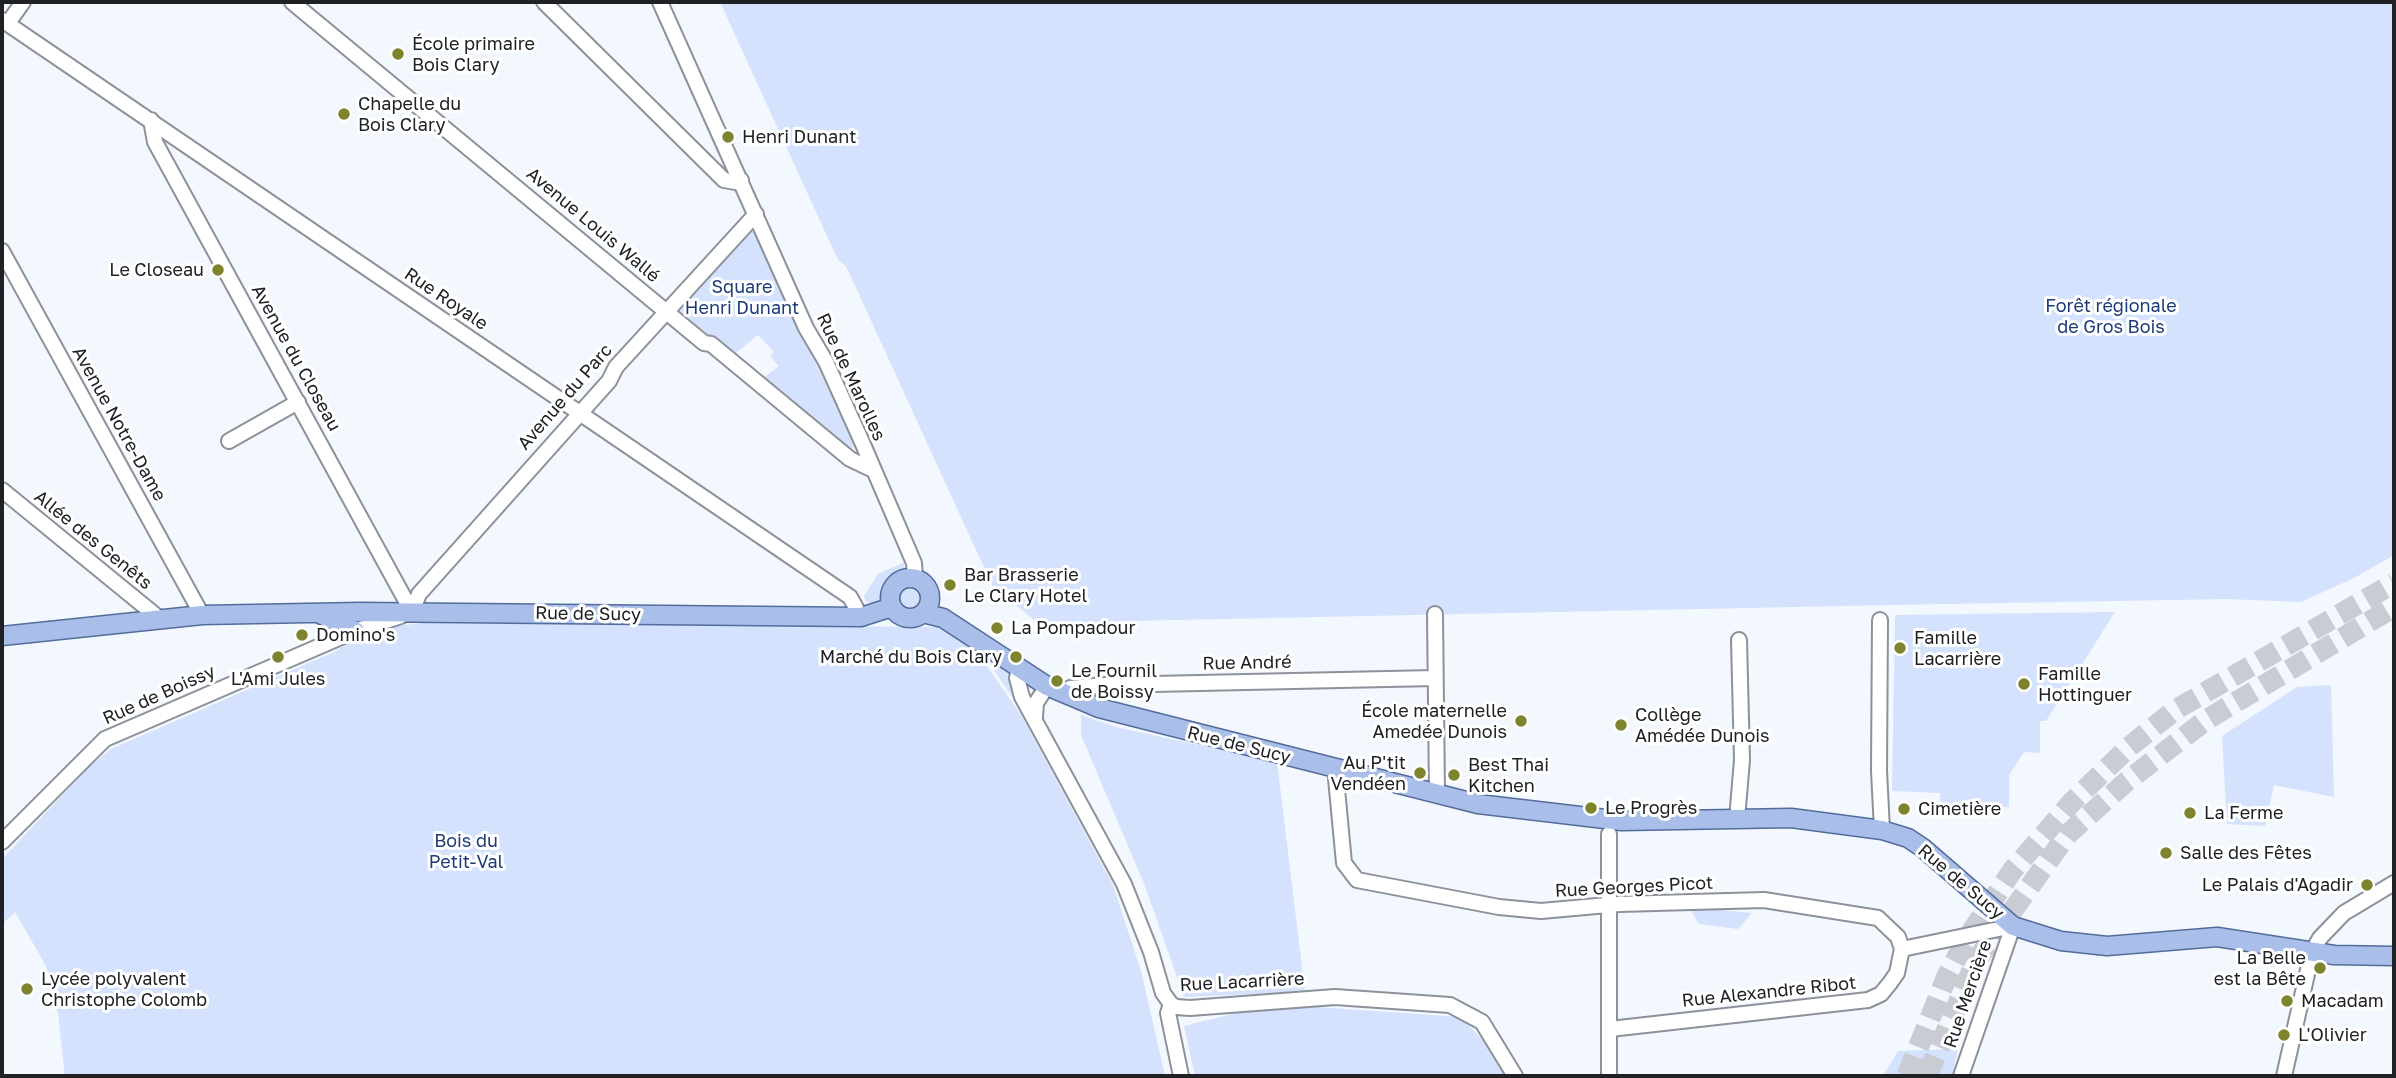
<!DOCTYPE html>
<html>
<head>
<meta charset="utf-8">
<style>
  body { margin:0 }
  #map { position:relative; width:2396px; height:1078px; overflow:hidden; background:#f3f7fe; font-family:"Golos Text",sans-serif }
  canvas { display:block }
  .frame { position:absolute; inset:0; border:4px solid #202125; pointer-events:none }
</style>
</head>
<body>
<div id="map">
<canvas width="2396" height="1078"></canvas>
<div class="frame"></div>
</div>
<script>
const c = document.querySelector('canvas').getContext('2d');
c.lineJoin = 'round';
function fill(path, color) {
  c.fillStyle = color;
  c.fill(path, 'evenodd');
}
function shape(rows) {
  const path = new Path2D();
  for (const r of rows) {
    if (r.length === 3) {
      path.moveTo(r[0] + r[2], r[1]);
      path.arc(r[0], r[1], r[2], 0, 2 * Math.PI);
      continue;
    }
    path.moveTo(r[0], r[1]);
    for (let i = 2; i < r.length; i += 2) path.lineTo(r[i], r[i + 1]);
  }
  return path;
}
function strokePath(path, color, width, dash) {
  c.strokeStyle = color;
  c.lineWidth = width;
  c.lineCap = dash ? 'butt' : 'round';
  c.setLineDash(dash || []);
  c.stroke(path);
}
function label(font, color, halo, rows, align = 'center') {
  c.font = font + ' "Golos Text",sans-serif';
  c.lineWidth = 6;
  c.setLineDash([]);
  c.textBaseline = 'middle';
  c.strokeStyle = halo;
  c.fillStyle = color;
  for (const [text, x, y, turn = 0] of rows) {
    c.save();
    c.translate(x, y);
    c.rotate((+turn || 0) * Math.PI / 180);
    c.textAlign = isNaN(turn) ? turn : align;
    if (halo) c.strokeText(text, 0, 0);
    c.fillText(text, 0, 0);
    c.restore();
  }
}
fill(shape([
  [720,2,2394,2,2394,555,2356,577,2301,602,2227,599,1890,605,1128,621,1043,627,993,587,846,266,838,260],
  [748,232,757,232,854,446,849,451,762,379,779,366,770,356,774,352,758,335,733,355,681,312,680,308],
  [905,562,902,572,888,583,877,604,866,602,864,596,878,574],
  [910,599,10],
  [2115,612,2046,721,2040,721,2040,753,2024,752,2009,775,2009,807,1941,808,1940,793,1892,791,1895,615],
  [424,623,936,627,957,635,973,646,1021,715,1113,885,1141,971,1165,1076,65,1076,58,1013,46,966,15,912,2,924,2,859,90,766,111,749,334,652,358,637,396,626],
  [979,648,1011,670,1021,702,1017,704],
  [2331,685,2334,797,2274,785,2265,826,2227,824,2222,736,2297,687],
  [1081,715,1116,727,1277,762,1305,992,1184,997,1145,886,1081,735],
  [1689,907,1752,913,1738,929,1699,924],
  [1273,1004,1461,1017,1487,1045,1506,1076,1195,1076,1184,1026],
  [1958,1049,1952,1076,1883,1076,1898,1051]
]), '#d4e2fd');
strokePath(shape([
  [1907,1076,1947,976,1966,940,2012,871,2073,801,2129,747,2175,710,2394,583],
  [1927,1076,1976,961,2067,835,2126,782,2206,720,2394,607]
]), '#c9ccd3', 21, [21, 10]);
const minor = shape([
  [292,2,704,343,711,344,850,459,873,470],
  [544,2,724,180,735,182,741,180],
  [660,2,806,328,826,362,862,442,914,563,915,579],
  [2,20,850,597,861,617],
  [8,23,23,2],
  [151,120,155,142,412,612],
  [2,251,202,615],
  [229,441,298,402],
  [2,490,160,619],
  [412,612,419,594,609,381,616,367,756,214],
  [1435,614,1437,794],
  [1880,620,1879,771,1882,830],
  [1019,667,1017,678,1022,697,1124,884,1151,952,1163,993,1171,1004,1176,1007,1190,1008,1335,997,1450,1005,1482,1022,1515,1076],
  [1063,694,1070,688,1105,685,1435,678],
  [1035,717,1036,703,1047,686],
  [1335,768,1344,863,1357,880,1499,907,1541,911,1619,904,1764,900,1878,918,1898,937,1902,949],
  [1737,819,1742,760,1739,640],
  [2,842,105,739,355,631,401,616],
  [1902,949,2013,926,1961,1076],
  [1171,1004,1168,1013,1181,1076],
  [1610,1029,1868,1000,1881,994,1890,983,1897,973,1902,949],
  [1609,1076,1609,834],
  [2284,1076,2312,952,2320,938,2344,913,2394,883]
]);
const major = shape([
  [910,598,20],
  [923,613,943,618,1047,686,1099,708,1478,804,1622,821,1791,818,1882,830,1908,838,1923,848,2013,926,2061,941,2107,946,2217,937,2334,955,2394,956],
  [320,614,355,631],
  [2,636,202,615,360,612,861,617,892,607]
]);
strokePath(minor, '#8d9199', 18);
strokePath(major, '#546c9b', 21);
strokePath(minor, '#fff', 14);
strokePath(major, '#a9bfe9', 18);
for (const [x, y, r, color] of [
  [398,54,7,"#7e832e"],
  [344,114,7,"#7e832e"],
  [728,137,7,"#7e832e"],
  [218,270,7,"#7e832e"],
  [950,585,7,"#7e832e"],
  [997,628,7,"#7e832e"],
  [302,635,7,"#7e832e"],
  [1900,648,7,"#7e832e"],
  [278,657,7,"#7e832e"],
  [1016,657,7,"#7e832e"],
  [1057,681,7,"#7e832e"],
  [2024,684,7,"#7e832e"],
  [1521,721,7,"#7e832e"],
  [1621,725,7,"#7e832e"],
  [1420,773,7,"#7e832e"],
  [1454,775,7,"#7e832e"],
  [1591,808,7,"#7e832e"],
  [1904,809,7,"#7e832e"],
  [2190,813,7,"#7e832e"],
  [2166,853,7,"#7e832e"],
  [2367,885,7,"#7e832e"],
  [2320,968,7,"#7e832e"],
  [27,989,7,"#7e832e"],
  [2287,1001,7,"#7e832e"],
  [2284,1035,7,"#7e832e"]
]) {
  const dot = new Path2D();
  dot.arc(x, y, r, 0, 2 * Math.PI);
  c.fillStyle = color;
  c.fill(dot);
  strokePath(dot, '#fff', 2.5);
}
label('18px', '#202125', '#fff', [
  ["École primaire",412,44],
  ["Bois Clary",412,65],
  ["Chapelle du",358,104],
  ["Bois Clary",358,125],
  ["Henri Dunant",742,137],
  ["Le Closeau",204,270,"right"],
  ["Bar Brasserie",964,575],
  ["Le Clary Hotel",964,596],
  ["La Pompadour",1011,628],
  ["Domino's",316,635],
  ["Famille",1914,638],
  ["Lacarrière",1914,659],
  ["Marché du Bois Clary",1002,657,"right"],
  ["Le Fournil",1071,671],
  ["de Boissy",1071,692],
  ["Famille",2038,674],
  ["Hottinguer",2038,695],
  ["L'Ami Jules",278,679,"center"],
  ["École maternelle",1507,711,"right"],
  ["Amedée Dunois",1507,732,"right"],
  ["Collège",1635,715],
  ["Amédée Dunois",1635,736],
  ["Au P'tit",1406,763,"right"],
  ["Vendéen",1406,784,"right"],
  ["Best Thai",1468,765],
  ["Kitchen",1468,786],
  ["Le Progrès",1605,808],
  ["Cimetière",1918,809],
  ["La Ferme",2204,813],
  ["Salle des Fêtes",2180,853],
  ["Le Palais d'Agadir",2353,885,"right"],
  ["La Belle",2306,958,"right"],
  ["est la Bête",2306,979,"right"],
  ["Lycée polyvalent",41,979],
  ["Christophe Colomb",41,1000],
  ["Macadam",2301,1001],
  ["L'Olivier",2298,1035]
], 'left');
label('18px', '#202125', '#fff', [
  ["Avenue Louis Wallé",593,225,40],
  ["Rue Royale",446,299,34],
  ["Avenue du Closeau",296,358,61],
  ["Rue de Marolles",851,377,65],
  ["Avenue du Parc",565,397,-49],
  ["Avenue Notre-Dame",119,424,61],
  ["Allée des Genêts",93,540,39],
  ["Rue de Sucy",588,614,1],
  ["Rue André",1247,663,-1],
  ["Rue de Boissy",159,695,-24],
  ["Rue de Sucy",1239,745,14],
  ["Rue de Sucy",1961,882,40],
  ["Rue Georges Picot",1634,887,-3],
  ["Rue Lacarrière",1242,982,-3],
  ["Rue Alexandre Ribot",1769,992,-6],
  ["Rue Mercière",1968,994,-71]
]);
label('18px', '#1d3b77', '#fff', [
  ["Square",742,287],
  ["Henri Dunant",742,308],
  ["Forêt régionale",2111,306],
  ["de Gros Bois",2111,327],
  ["Bois du",466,841],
  ["Petit-Val",466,862]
]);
</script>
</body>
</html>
